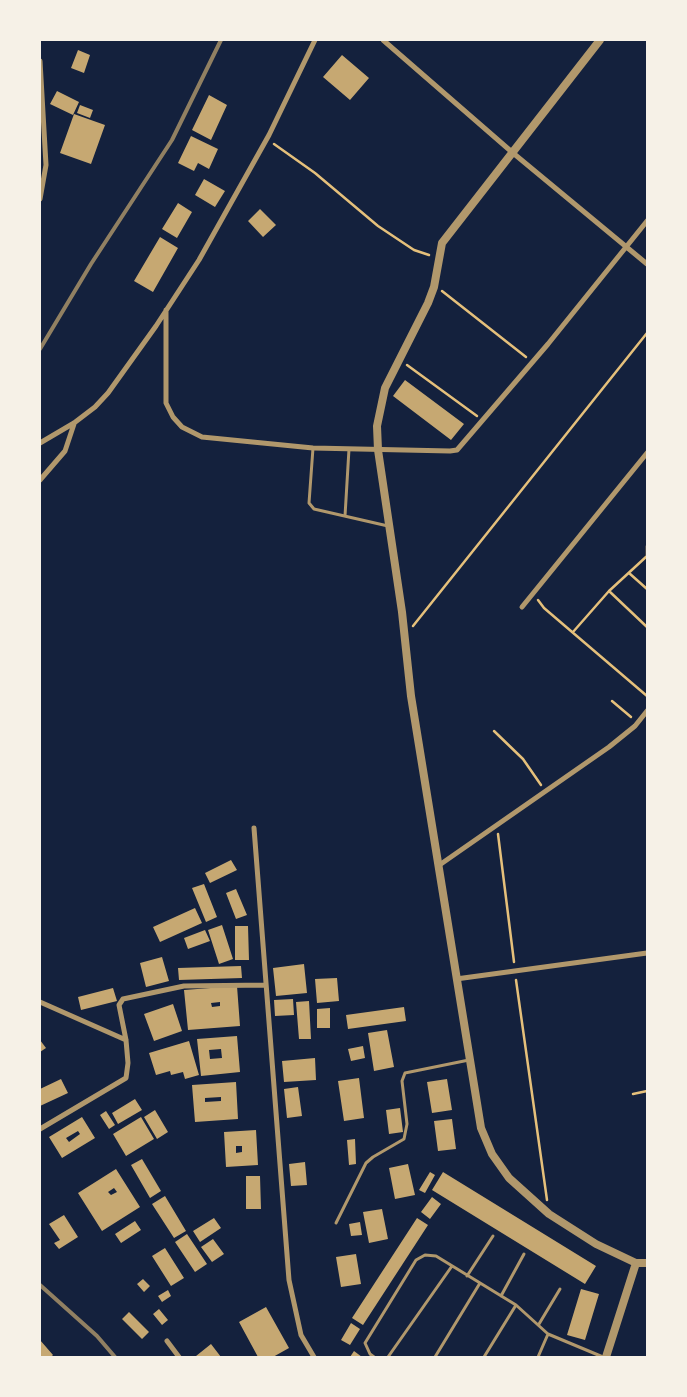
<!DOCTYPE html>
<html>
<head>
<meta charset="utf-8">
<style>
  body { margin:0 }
  #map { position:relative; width:687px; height:1397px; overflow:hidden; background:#14213d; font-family:"IBM Plex Serif",serif }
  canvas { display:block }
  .frame { position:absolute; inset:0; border:41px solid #f6f1e7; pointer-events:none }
</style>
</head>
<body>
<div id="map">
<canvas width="687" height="1397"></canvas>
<div class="frame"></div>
</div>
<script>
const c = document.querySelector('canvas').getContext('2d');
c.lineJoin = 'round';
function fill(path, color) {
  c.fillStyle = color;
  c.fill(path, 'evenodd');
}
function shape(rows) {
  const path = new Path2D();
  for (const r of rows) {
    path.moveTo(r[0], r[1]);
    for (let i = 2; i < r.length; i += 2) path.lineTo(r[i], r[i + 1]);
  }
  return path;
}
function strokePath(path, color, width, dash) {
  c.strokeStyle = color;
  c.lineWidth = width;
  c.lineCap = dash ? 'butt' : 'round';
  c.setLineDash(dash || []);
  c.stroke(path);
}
fill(shape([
  [78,50,90,55,84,73,71,68],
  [342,55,369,78,350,100,323,77],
  [57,91,79,102,73,115,50,104],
  [209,95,227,105,211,140,192,130],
  [80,105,93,110,90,118,77,113],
  [74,114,105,125,91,164,60,153],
  [191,136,218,149,209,169,198,163,194,171,178,163],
  [204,179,225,191,215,207,195,195],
  [178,203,192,212,177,238,162,229],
  [260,209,276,225,263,237,248,221],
  [160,237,178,248,153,292,134,281],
  [405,380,464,424,451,440,393,396],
  [231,860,237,870,210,883,205,873],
  [204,884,217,917,206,922,192,888],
  [236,889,247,915,236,919,226,893],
  [195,908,202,923,160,942,153,927],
  [222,925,233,959,219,964,208,930],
  [235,926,248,926,249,960,235,960],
  [205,930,210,941,188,949,184,938],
  [162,957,169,981,146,987,140,963],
  [304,964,307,993,276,996,273,968],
  [241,966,242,978,179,980,178,968],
  [337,978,339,1001,317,1003,315,979],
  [237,986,240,1026,188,1030,184,990],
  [220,1002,220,1006,212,1007,211,1003],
  [113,988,117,1001,81,1010,78,997],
  [293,999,294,1015,275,1016,274,1000],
  [309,1001,311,1039,299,1039,296,1002],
  [173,1004,182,1031,154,1041,144,1014],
  [404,1007,406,1021,348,1029,346,1015],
  [330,1008,330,1028,317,1028,317,1009],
  [387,1030,394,1067,374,1071,368,1033],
  [237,1036,240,1072,201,1076,197,1039],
  [221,1049,222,1058,210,1059,209,1050],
  [40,1040,46,1048,40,1052],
  [189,1041,199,1075,185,1079,183,1072,171,1075,170,1071,156,1075,149,1053],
  [363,1046,365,1058,351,1061,348,1049],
  [315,1058,316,1080,284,1082,282,1061],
  [359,1078,364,1118,344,1121,338,1081],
  [61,1079,68,1093,40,1106,40,1089],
  [447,1079,452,1110,432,1113,427,1082],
  [236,1082,238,1119,195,1122,192,1085],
  [221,1097,221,1101,205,1102,205,1098],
  [298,1087,302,1116,287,1118,284,1089],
  [135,1099,142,1110,118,1124,112,1113],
  [400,1108,403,1132,389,1134,386,1110],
  [155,1110,168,1132,157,1139,144,1117],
  [106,1111,115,1125,109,1129,100,1115],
  [82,1117,95,1138,62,1158,49,1137],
  [78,1131,80,1134,69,1142,66,1138],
  [141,1117,154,1139,126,1156,113,1134],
  [452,1119,456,1149,438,1151,434,1121],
  [256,1130,258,1165,226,1167,224,1132],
  [236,1146,242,1146,242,1152,236,1153],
  [355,1139,356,1164,349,1165,347,1140],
  [142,1159,161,1191,150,1198,131,1165],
  [305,1162,307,1185,291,1186,289,1164],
  [408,1164,415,1195,395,1199,389,1168],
  [116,1169,140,1207,102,1231,78,1193],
  [114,1188,117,1192,111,1195,108,1192],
  [430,1172,435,1175,425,1193,419,1190],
  [443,1172,596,1266,585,1284,432,1190],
  [246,1176,260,1176,261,1209,246,1209],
  [165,1196,186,1231,174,1238,152,1204],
  [432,1197,441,1204,430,1219,421,1212],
  [382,1209,388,1239,369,1243,363,1212],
  [64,1215,78,1237,59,1249,54,1243,60,1240,49,1224],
  [214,1218,221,1228,200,1242,193,1231],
  [417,1218,428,1225,363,1325,352,1318],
  [135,1221,141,1230,121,1243,115,1234],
  [360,1222,362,1235,351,1236,349,1224],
  [187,1234,207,1264,195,1272,175,1242],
  [213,1239,224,1254,212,1262,201,1247],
  [165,1248,184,1278,171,1286,152,1256],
  [356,1254,361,1284,341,1287,336,1257],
  [143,1279,150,1286,144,1292,137,1284],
  [581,1289,599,1294,585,1340,567,1335],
  [168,1290,171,1296,162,1302,158,1296],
  [266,1307,289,1348,273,1357,258,1357,239,1322],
  [159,1309,168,1320,162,1325,153,1314],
  [129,1312,149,1332,142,1339,122,1319],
  [351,1323,360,1329,350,1345,341,1340],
  [40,1340,53,1355,51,1357,40,1357],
  [211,1344,221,1357,197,1357,196,1356],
  [354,1351,362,1357,350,1357]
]), '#c6a872');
strokePath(shape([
  [274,144,315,173,378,226,414,250,429,255],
  [442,291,526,357],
  [407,365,477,416],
  [647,546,647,555],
  [629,573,647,589],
  [609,591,647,627],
  [538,600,544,608,647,696],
  [413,626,647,333],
  [573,632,609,591,647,556],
  [612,701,631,717],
  [494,731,523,759,541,785],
  [498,834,514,962],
  [516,980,547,1200],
  [633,1094,647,1091]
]), '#e5c07b', 2.5);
strokePath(shape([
  [313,448,309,503,314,509,388,526],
  [345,516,349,449],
  [336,1223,366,1163,373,1157,404,1139,407,1124,402,1081,405,1073,469,1060],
  [467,1276,493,1236],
  [501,1296,524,1254],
  [539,1324,560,1289],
  [374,1357,370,1354,365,1343,416,1260,425,1255,436,1256,516,1305,548,1334],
  [388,1357,452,1266],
  [435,1357,480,1283],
  [484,1357,516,1305],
  [538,1357,548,1334,603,1357]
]), '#b1986c', 3);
strokePath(shape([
  [383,40,513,153,647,264],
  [40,61,46,165,40,199],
  [166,310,166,403,173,417,182,427,202,437,313,448,450,451,457,450,548,344,647,221],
  [40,443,74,423,95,407,108,393,156,326,199,260,269,135,315,40],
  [40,480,65,451,74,424],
  [522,607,647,453],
  [254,828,289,1280,301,1335,314,1357],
  [438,866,609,747,635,726,647,711],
  [456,979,647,953],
  [40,1002,126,1040],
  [40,1129,126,1078,128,1063,126,1040,119,1005,123,999,184,986,266,985],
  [167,1341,179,1357]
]), '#b1986c', 5);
strokePath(shape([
  [600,40,442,243,434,287,428,303,385,388,377,426,378,450,402,612,411,696,481,1128,492,1154,509,1178,549,1214,596,1244,636,1263,647,1263],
  [606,1357,636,1263]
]), '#b1986c', 8);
strokePath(shape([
  [40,349,91,264,172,140,221,40],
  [40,1285,97,1336,115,1357]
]), '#918062', 4);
</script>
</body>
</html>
